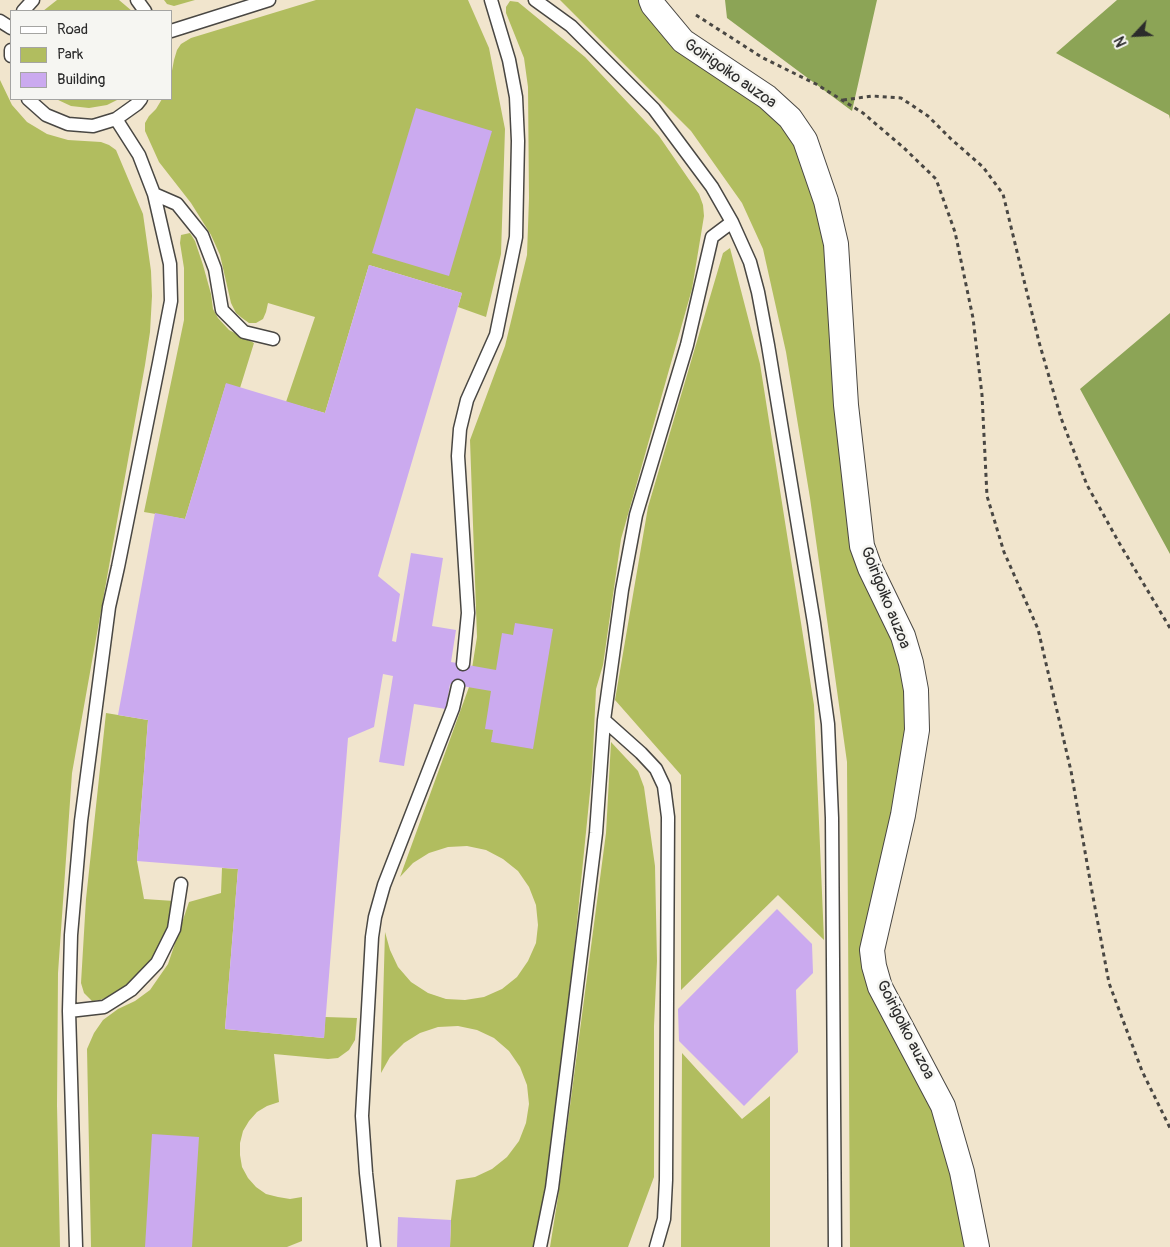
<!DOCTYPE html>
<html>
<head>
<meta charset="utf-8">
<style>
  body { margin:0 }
  #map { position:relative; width:1170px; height:1247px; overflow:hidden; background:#f1e5cd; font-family:Pangolin,sans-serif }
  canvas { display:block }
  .legend { position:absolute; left:10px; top:10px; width:162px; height:90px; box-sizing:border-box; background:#f6f6f2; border:1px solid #a5a5a2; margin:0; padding:6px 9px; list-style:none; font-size:15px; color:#2b2b2b }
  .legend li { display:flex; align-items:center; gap:10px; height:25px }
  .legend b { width:25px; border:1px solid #a5a5a2 }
  .north { position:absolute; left:1110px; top:10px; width:50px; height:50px; -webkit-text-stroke:4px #f6f6f2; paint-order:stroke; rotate:245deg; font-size:14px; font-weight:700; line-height:20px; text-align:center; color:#2b2b2b }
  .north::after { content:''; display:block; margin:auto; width:18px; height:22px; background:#2b2b2b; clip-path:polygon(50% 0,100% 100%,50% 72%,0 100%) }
</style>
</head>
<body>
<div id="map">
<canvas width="1170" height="1247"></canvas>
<ul class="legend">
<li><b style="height:6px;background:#fff"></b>Road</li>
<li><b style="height:14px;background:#b1bd5f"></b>Park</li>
<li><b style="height:14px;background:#cbaaef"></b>Building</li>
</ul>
<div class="north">N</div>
</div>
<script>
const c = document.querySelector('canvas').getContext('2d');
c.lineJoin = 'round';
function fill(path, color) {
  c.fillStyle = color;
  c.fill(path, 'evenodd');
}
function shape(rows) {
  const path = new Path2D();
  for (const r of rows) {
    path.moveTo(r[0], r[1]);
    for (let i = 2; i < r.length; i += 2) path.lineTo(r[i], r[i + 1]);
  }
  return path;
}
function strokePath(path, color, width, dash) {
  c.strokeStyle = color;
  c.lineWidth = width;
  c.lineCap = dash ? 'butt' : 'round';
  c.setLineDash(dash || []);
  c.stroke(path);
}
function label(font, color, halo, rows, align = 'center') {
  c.font = font + ' Pangolin,sans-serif';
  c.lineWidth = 5;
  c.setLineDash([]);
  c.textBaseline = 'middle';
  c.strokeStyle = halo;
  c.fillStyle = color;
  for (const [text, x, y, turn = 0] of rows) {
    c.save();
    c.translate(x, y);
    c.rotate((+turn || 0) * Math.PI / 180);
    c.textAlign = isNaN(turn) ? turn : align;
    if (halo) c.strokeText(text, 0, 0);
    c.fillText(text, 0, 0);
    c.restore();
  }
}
fill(shape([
  [57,0,119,0,132,11,43,11],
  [164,0,195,0,174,6,167,4],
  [316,0,468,0,489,48,505,129,501,254,486,317,458,307,462,293,369,265,325,413,286,402,315,317,268,303,266,312,263,319,256,323,249,323,242,318,236,313,231,303,220,255,211,235,191,203,159,162,145,131,145,123,149,116,156,109,162,99,171,99,171,76,174,60,177,50,181,44,191,38],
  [560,0,651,0,767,97,826,201,859,521,916,690,872,950,943,1106,977,1247,850,1247,847,762,810,498,786,352,763,249,742,203,691,131],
  [510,1,518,2,585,57,659,136,699,194,703,205,704,216,692,289,621,539,603,665,596,689,592,772,574,952,550,1159,534,1247,450,1247,451,1220,456,1180,475,1177,492,1169,507,1157,519,1141,526,1123,529,1104,527,1085,520,1067,509,1051,494,1038,477,1030,458,1026,438,1027,420,1033,404,1043,390,1057,381,1073,385,932,390,950,398,967,411,982,428,993,446,999,465,1000,484,997,502,989,517,977,528,961,536,943,538,925,536,905,529,887,518,871,503,859,486,850,467,846,448,847,429,853,413,863,400,877,469,687,477,637,470,440,505,346,527,255,529,198,528,87,524,58,506,13,506,7],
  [0,80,12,105,27,122,47,134,68,140,101,142,109,145,116,150,143,214,151,271,152,296,150,332,145,365,72,773,58,973,57,1105,60,1247,0,1247],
  [56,99,119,99,107,105,89,108,71,106],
  [190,233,195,241,203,265,211,294,213,309,218,318,229,330,254,343,240,388,226,384,185,519,144,512,184,320,184,268,180,243,181,235],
  [730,248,760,364,814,705,824,940,778,895,681,990,681,775,615,700,648,507,723,253],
  [106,713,148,720,137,861,144,899,174,901,170,921,156,955,138,978,115,994,100,1000,92,1001,84,993,81,983,86,899],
  [611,742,638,771,644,787,655,866,657,961,654,1026,654,1177,628,1247,550,1247,558,1197,606,833],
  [222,868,238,869,225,1029,324,1038,325,1017,357,1018,355,1040,349,1050,338,1058,328,1059,274,1054,279,1102,267,1106,257,1112,249,1121,243,1131,240,1143,240,1155,242,1167,248,1178,256,1187,266,1194,278,1197,290,1199,302,1197,302,1241,287,1247,91,1247,87,1049,94,1033,103,1020,118,1009,135,1001,150,990,168,964,189,902,221,893],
  [682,1053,742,1119,770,1096,770,1247,681,1247]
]), '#b1bd5f');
fill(shape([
  [725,0,877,0,852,111,727,18],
  [1117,0,1170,0,1170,119,1169,115,1056,53],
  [1170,313,1170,554,1080,389]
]), '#8ca456');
fill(shape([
  [416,108,492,131,449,276,372,253],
  [369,265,462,293,378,576,400,594,392,641,396,642,411,553,443,558,432,626,456,630,451,662,496,670,502,633,513,635,515,623,553,629,533,749,491,742,493,730,485,729,491,691,450,684,446,709,414,704,404,766,379,762,393,676,383,674,374,727,348,738,324,1038,225,1029,238,869,137,861,148,720,118,715,155,513,185,519,226,383,325,413],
  [777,909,812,944,813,973,796,990,798,1052,744,1106,679,1041,678,1009],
  [152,1134,199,1137,192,1247,145,1247],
  [398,1217,451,1220,450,1247,397,1247]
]), '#cbaaef');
const service = shape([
  [137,0,145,11],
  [535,0,571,26,654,109,712,187,732,222,750,262,758,292,768,345,814,623,828,724,832,818,835,1247],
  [23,11,33,0],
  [0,21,11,28],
  [171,31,269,0],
  [11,50,11,56],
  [28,99,46,115,68,124,93,126,116,119,137,104,141,99],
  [154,194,177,204,202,235,215,269,222,310,244,332,273,339],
  [463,664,468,613,458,456,460,429,467,400,496,335,516,237,518,141,516,97,509,60,491,0],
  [604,720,641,753,656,769,664,786,668,817,666,1180,664,1219,656,1247],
  [69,1011,104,1007,131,990,157,963,174,929,181,884],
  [76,1247,69,1011,71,935,81,821,109,607,118,567,159,363,171,301,170,264,154,194,139,155,116,119],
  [374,1247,366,1173,362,1116,372,937,375,917,384,885,453,708,458,686],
  [540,1247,552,1188,596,833,604,720,622,590,636,515,687,345,712,237,732,222]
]);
const minor = shape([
  [651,0,653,5,683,41,767,97,790,118,805,140,826,201,836,244,846,405,862,546,870,568,903,636,911,663,916,690,917,730,903,815,872,950,874,966,880,987,943,1106,962,1172,977,1247]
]);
strokePath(service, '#494743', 15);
strokePath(minor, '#494743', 26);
strokePath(shape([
  [696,15,763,58,816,84,863,113,904,148,936,179,955,232,973,318,982,395,987,496,1004,552,1038,629,1071,771,1091,886,1109,983,1142,1071,1170,1128],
  [843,100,873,96,901,98,928,116,951,139,983,167,1003,194,1039,342,1061,418,1087,485,1118,541,1170,628]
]), '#494743', 3, [4, 4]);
strokePath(service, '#fff', 12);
strokePath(minor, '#fff', 24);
label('16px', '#2b2b2b', '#f6f6f2', [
  ["Goirigoiko auzoa",730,74,35],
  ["Goirigoiko auzoa",885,598,68],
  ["Goirigoiko auzoa",905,1030,63]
]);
</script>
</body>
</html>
